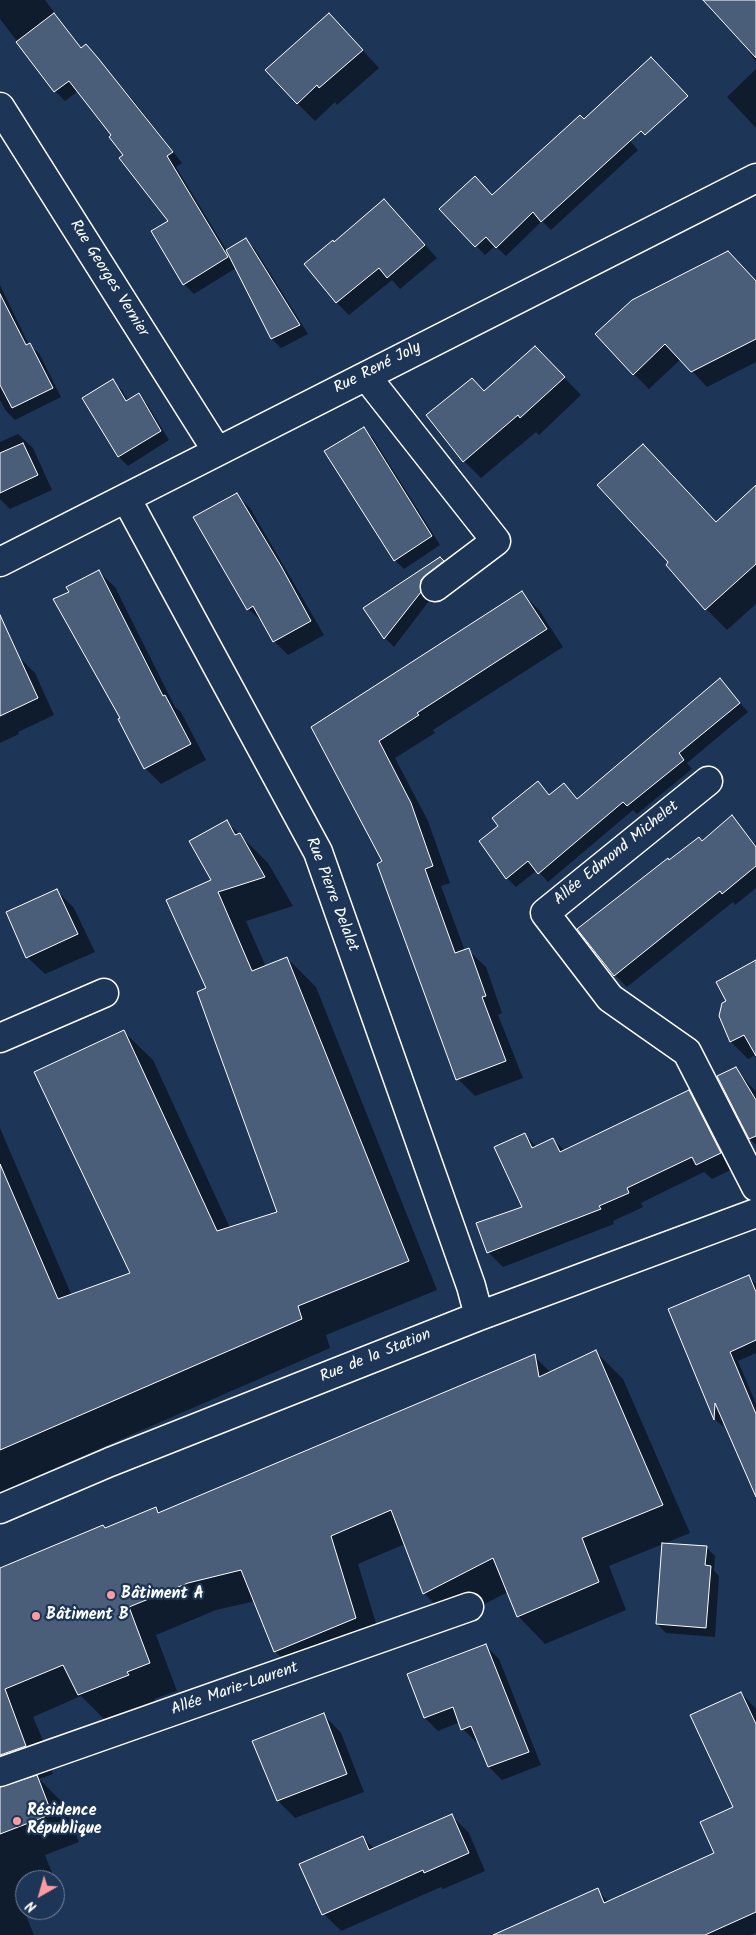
<!DOCTYPE html>
<html>
<head>
<meta charset="utf-8">
<style>
  body { margin:0 }
  #map { position:relative; width:756px; height:1935px; overflow:hidden; background:#1d3557; font-family:Kalam,sans-serif }
  canvas { display:block }
  .north { position:absolute; left:15px; top:1870px; width:50px; height:50px; box-sizing:border-box; background:#1d3557; border:1px solid #77869a; border-radius:50%; rotate:218deg; font-size:14px; font-weight:700; line-height:20px; text-align:center; color:#fff }
  .north::after { content:''; display:block; margin:auto; width:18px; height:22px; background:#ff9aa2; clip-path:polygon(50% 0,100% 100%,50% 72%,0 100%) }
</style>
</head>
<body>
<div id="map">
<canvas width="756" height="1935"></canvas>
<div class="north">N</div>
</div>
<script>
const c = document.querySelector('canvas').getContext('2d');
c.lineJoin = 'round';
function fill(path, color) {
  c.fillStyle = color;
  c.fill(path, 'evenodd');
}
function shape(rows) {
  const path = new Path2D();
  for (const r of rows) {
    path.moveTo(r[0], r[1]);
    for (let i = 2; i < r.length; i += 2) path.lineTo(r[i], r[i + 1]);
  }
  return path;
}
function strokePath(path, color, width, dash) {
  c.strokeStyle = color;
  c.lineWidth = width;
  c.lineCap = dash ? 'butt' : 'round';
  c.setLineDash(dash || []);
  c.stroke(path);
}
function label(font, color, halo, rows, align = 'center') {
  c.font = font + ' Kalam,sans-serif';
  c.lineWidth = 4.5;
  c.setLineDash([]);
  c.textBaseline = 'middle';
  c.strokeStyle = halo;
  c.fillStyle = color;
  for (const [text, x, y, turn = 0] of rows) {
    c.save();
    c.translate(x, y);
    c.rotate((+turn || 0) * Math.PI / 180);
    c.textAlign = isNaN(turn) ? turn : align;
    if (halo) c.strokeText(text, 0, 0);
    c.fillText(text, 0, 0);
    c.restore();
  }
}
fill(shape([
  [0,0,45,0,82,49,96,56,137,105,182,163,176,167,227,251,246,240,255,249,308,334,281,348,272,339,236,268,194,294,184,284,153,232,170,222,113,135,78,91,65,101,55,91,0,19],
  [704,0,756,0,756,62,741,40],
  [346,32,379,68,337,105,335,102,315,121,297,103],
  [756,69,756,128,727,97],
  [608,116,638,150,551,230,542,221,506,256,495,246,485,255,441,209,493,196,584,121],
  [396,213,437,258,400,289,392,280,349,315,337,303,306,264,334,243],
  [756,281,756,362,707,387,681,359,649,389,634,374,633,301],
  [0,285,29,345,39,353,61,397,15,420,6,411,0,400],
  [552,365,581,395,539,435,536,432,481,478,464,461,485,392],
  [113,381,122,390,128,401,138,395,147,404,169,440,128,466,119,457,84,398],
  [364,429,373,438,440,545,404,569,395,560],
  [18,434,33,448,52,490,10,509,0,499,0,442],
  [756,486,756,604,727,630,706,609,716,523],
  [236,494,250,508,324,635,288,655,274,641,263,622,248,609],
  [440,559,452,570,429,590,429,601,394,647,385,638,364,609],
  [99,572,115,587,175,707,181,712,206,760,161,784,145,768,122,718,71,592],
  [522,593,539,610,563,647,433,730,435,733,395,758,428,821,450,883,441,886,465,951,468,950,486,967,502,1013,498,1015,523,1078,475,1096,458,1079,384,862,313,728],
  [18,656,35,673,54,715,18,732,19,734,0,743,0,665],
  [720,680,748,712,687,763,692,769,637,814,633,810,548,882,537,870,516,887,507,878,500,826,538,783,550,796,564,785,578,800],
  [732,817,756,845,756,888,735,905,733,902,627,987,615,975,579,930,670,861,702,842],
  [227,822,268,863,293,906,246,921,266,967,287,958,316,987,437,1290,326,1335,330,1348,0,1492,0,1128,72,1296,131,1274,124,1032,153,1060,230,1228,278,1213,208,989,213,881],
  [57,891,74,908,95,952,45,974,27,957],
  [756,962,756,1055,748,1059,731,1042,721,1016,727,1001],
  [736,1069,756,1092,756,1145,750,1139,719,1077],
  [689,1092,703,1106,735,1168,712,1179,704,1172,641,1203,643,1207,613,1221,614,1224,503,1267,488,1252,524,1208,525,1135,537,1147,553,1139,565,1151],
  [748,1276,756,1284,756,1353,738,1361,756,1404,756,1493,723,1419,723,1427,715,1419,670,1309],
  [595,1351,623,1379,690,1533,609,1566,626,1610,545,1644,518,1616,508,1592,451,1621,424,1593,405,1544,358,1564,383,1646,303,1679,275,1651,255,1601,216,1610,156,1635,177,1691,154,1699,156,1703,107,1722,81,1696,33,1717,52,1761,49,1763,53,1774,39,1779,65,1805,79,1842,45,1855,55,1880,25,1880,25,1904,22,1905,34,1935,0,1935,0,1569,156,1508,161,1513,534,1356,551,1373],
  [706,1547,715,1556,714,1571,719,1576,715,1637,666,1633,657,1624],
  [485,1645,499,1659,541,1765,502,1780,489,1767,478,1741,476,1742,463,1729,460,1722,438,1731,425,1718],
  [741,1693,756,1709,756,1777],
  [324,1715,341,1733,364,1792,295,1818,278,1801],
  [756,1798,756,1933,751,1935,520,1935,597,1890,609,1902,716,1854],
  [452,1816,469,1833,485,1871,443,1889,441,1887,341,1931,324,1914,363,1838,375,1849],
  [55,1880,59,1890,55,1892]
]), '#0007');
const building = shape([
  [703,0,756,0,756,58,703,0],
  [54,13,81,48,86,44,98,58,173,152,167,156,228,257,183,285,151,231,168,221,119,158,123,155,109,137,111,135,69,81,54,92,16,42,54,13],
  [329,13,363,50,319,88,317,85,297,104,265,70,329,13],
  [651,57,688,96,645,135,641,131,541,222,533,212,496,248,486,237,475,247,439,209,475,176,492,195,580,115,584,119,651,57],
  [384,199,425,245,387,278,379,268,336,303,304,264,333,240,334,242,384,199],
  [246,238,300,325,271,339,226,250,246,238],
  [728,251,756,281,756,339,691,372,665,344,633,375,595,334,632,300,728,251],
  [0,294,26,345,30,343,53,388,12,408,0,385,0,294],
  [535,346,565,377,520,418,518,415,463,462,426,415,472,378,484,391,535,346],
  [113,379,126,401,139,393,161,431,118,457,82,398,113,379],
  [364,427,432,536,394,561,324,451,364,427],
  [23,443,38,475,0,493,0,453,23,443],
  [643,444,716,522,756,485,756,564,705,610,666,565,668,562,597,485,643,444],
  [237,493,281,566,311,621,273,642,253,606,247,610,193,517,237,493],
  [440,557,444,561,426,575,421,580,421,592,384,639,363,608,440,557],
  [99,570,163,696,165,695,191,744,144,769,118,719,120,718,53,599,69,592,66,587,99,570],
  [522,591,547,629,417,713,419,715,379,741,411,803,433,866,425,869,455,953,469,948,486,996,482,997,506,1061,456,1080,377,864,382,861,311,727,522,591],
  [0,615,38,698,0,716,0,615],
  [720,678,740,703,679,753,684,760,627,806,623,802,538,874,528,861,506,879,479,841,498,826,492,818,538,781,549,795,564,783,577,799,720,678],
  [732,815,756,847,756,866,722,894,720,891,614,976,577,929,668,858,669,860,699,837,702,841,732,815],
  [227,820,235,835,240,833,265,877,218,892,252,971,287,957,409,1261,298,1306,302,1319,0,1450,0,1164,58,1299,130,1273,34,1072,124,1030,217,1231,277,1212,197,992,206,988,166,900,211,880,189,841,227,820],
  [57,889,78,934,26,958,6,912,57,889],
  [756,960,756,1056,744,1035,730,1042,719,1016,722,1003,726,1001,716,982,756,960],
  [736,1067,756,1100,756,1136,749,1139,717,1076,736,1067],
  [689,1090,721,1153,696,1165,692,1157,627,1188,629,1193,599,1206,601,1209,487,1253,476,1223,522,1207,494,1147,525,1133,532,1148,553,1138,560,1152,689,1090],
  [749,1275,756,1292,756,1340,730,1352,756,1414,756,1497,715,1403,714,1420,668,1309,749,1275],
  [596,1350,663,1505,582,1538,599,1582,517,1617,493,1558,423,1594,391,1510,331,1536,356,1618,274,1652,241,1570,188,1583,129,1607,150,1663,127,1672,129,1675,78,1695,63,1665,5,1689,26,1746,0,1755,0,1568,103,1525,105,1528,156,1507,158,1513,535,1354,539,1377,596,1350],
  [662,1543,707,1546,705,1565,711,1566,706,1628,656,1624,662,1543],
  [486,1644,529,1752,488,1767,471,1726,461,1730,453,1707,424,1718,407,1674,486,1644],
  [741,1692,756,1724,756,1912,705,1935,493,1935,598,1888,604,1903,714,1853,700,1822,733,1807,690,1715,741,1692],
  [324,1713,347,1774,277,1801,252,1741,324,1713],
  [37,1775,52,1814,0,1834,0,1787,37,1775],
  [452,1814,469,1853,424,1873,423,1870,322,1915,299,1864,363,1836,369,1850,452,1814]
]);
fill(building, '#4a5d79');
strokePath(building, '#fff', 1);
const minor = shape([
  [0,107,217,451],
  [366,376,496,541,435,587],
  [126,498,318,852,471,1286,479,1316],
  [0,562,756,178],
  [708,781,545,913,610,998,687,1052,756,1187],
  [0,1038,104,993],
  [0,1509,110,1462,479,1316,756,1213],
  [0,1772,469,1607]
]);
strokePath(minor, '#fff', 31);
strokePath(minor, '#1d3557', 28);
for (const [x, y, r, color] of [
  [111,1595,5,"#ff9aa2"],
  [36,1616,5,"#ff9aa2"],
  [17,1821,5,"#ff9aa2"]
]) {
  const dot = new Path2D();
  dot.arc(x, y, r, 0, 2 * Math.PI);
  c.fillStyle = color;
  c.fill(dot);
  strokePath(dot, '#1d3557', 2);
}
label('16px', '#fff', '#1d3557', [
  ["Rue Georges Vernier",108,279,58],
  ["Rue René Joly",378,369,-27],
  ["Allée Edmond Michelet",617,854,-39],
  ["Rue Pierre Delalet",331,895,69],
  ["Rue de la Station",376,1357,-22],
  ["Allée Marie-Laurent",235,1690,-19]
]);
label('bold 16px', '#fff', '#1d3557', [
  ["Bâtiment A",121,1595],
  ["Bâtiment B",46,1616],
  ["Résidence",27,1812],
  ["République",27,1830]
], 'left');
</script>
</body>
</html>
